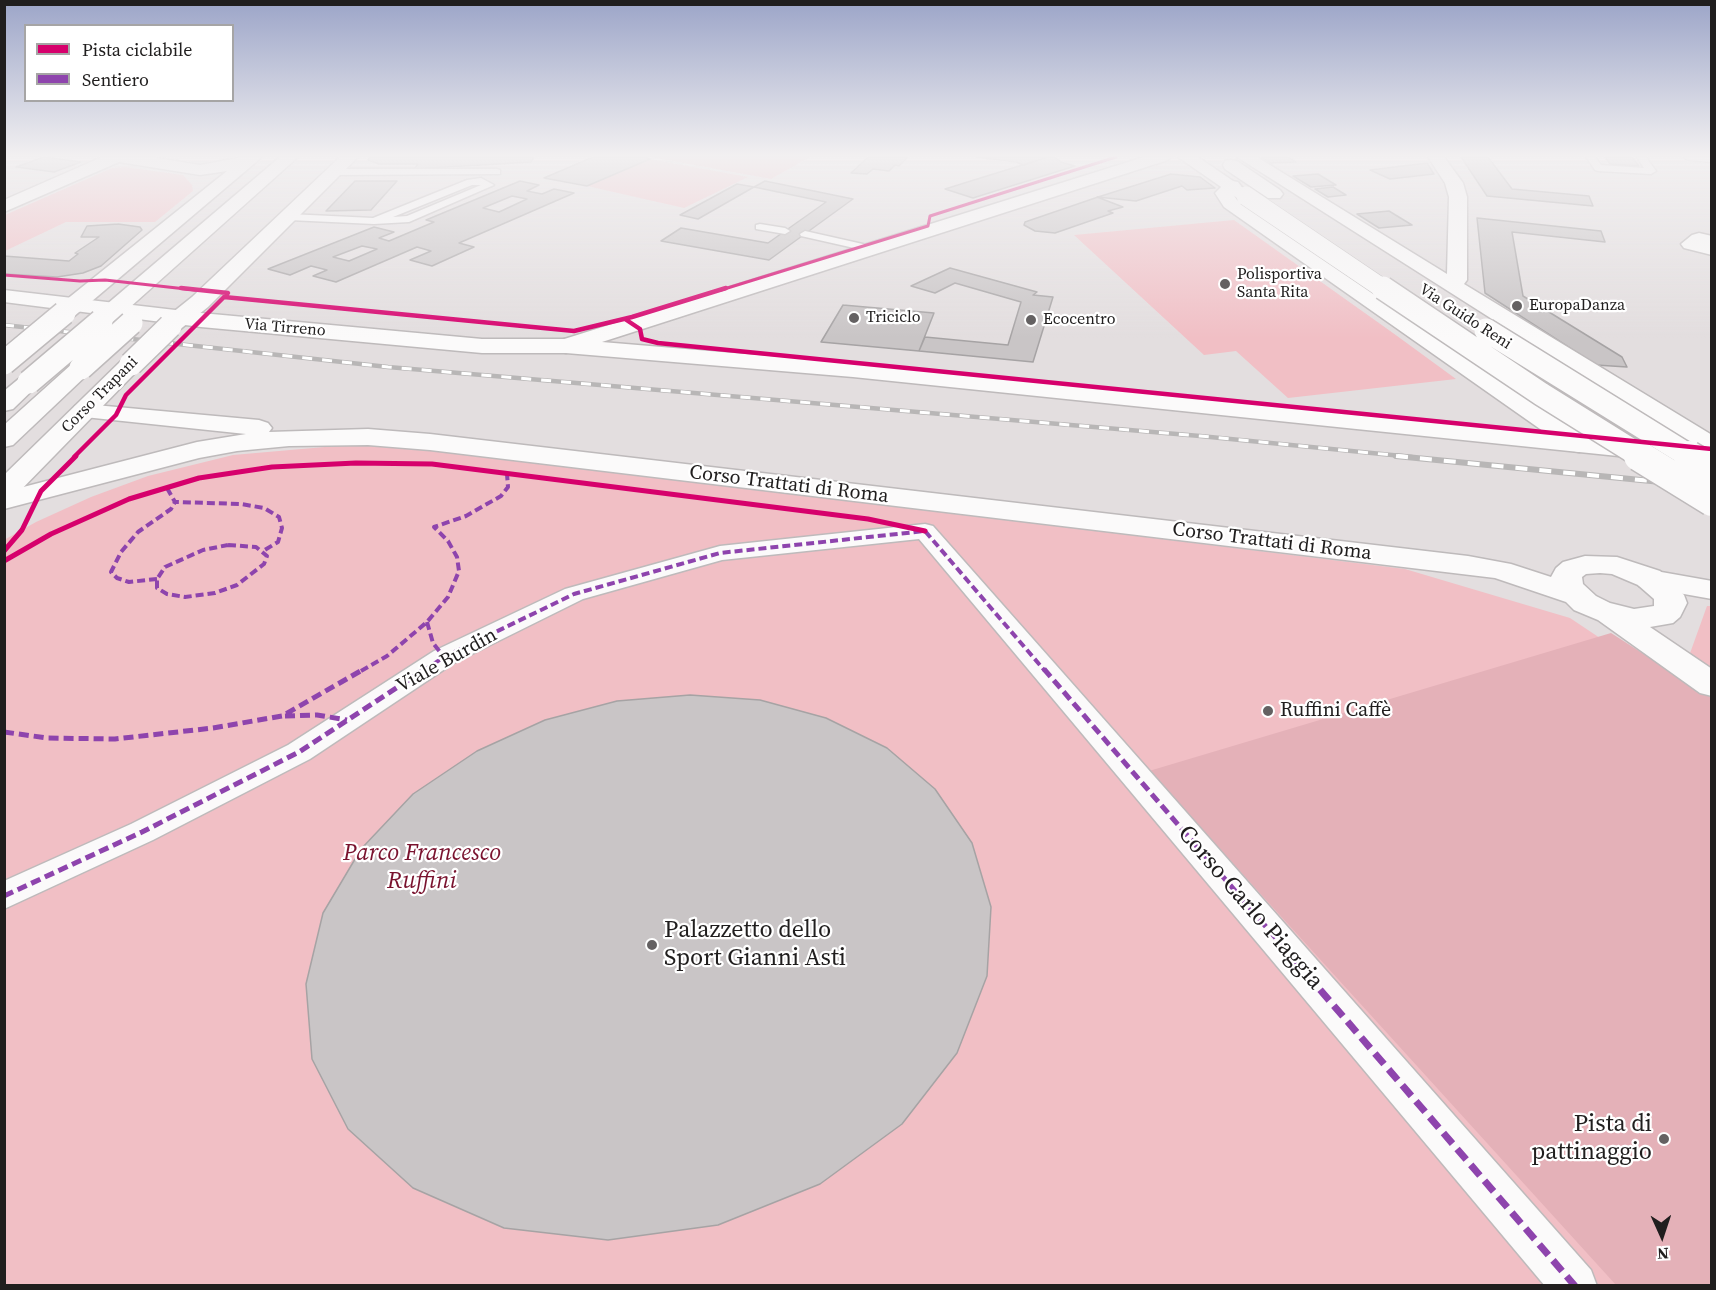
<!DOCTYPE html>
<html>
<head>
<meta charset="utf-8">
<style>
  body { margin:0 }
  #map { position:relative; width:1716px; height:1290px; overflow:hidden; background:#e3dedf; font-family:"Source Serif 4",serif }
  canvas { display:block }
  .frame { position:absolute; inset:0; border:6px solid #201e1e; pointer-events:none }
  .legend { position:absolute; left:24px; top:24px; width:210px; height:78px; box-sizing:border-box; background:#fff; border:2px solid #a6a5a5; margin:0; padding:8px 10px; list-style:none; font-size:18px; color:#201e1e }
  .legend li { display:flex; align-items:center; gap:12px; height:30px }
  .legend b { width:30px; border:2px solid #a6a5a5 }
  .north { position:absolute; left:1632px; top:1206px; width:60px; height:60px; -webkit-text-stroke:4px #fff; paint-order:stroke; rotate:177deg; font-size:16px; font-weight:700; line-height:24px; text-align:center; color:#201e1e }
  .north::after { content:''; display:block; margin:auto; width:21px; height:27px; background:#201e1e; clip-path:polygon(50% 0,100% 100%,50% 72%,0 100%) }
</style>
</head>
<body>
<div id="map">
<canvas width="1716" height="1290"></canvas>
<div class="frame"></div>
<ul class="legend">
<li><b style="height:8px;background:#d6006c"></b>Pista ciclabile</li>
<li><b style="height:8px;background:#8e44ad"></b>Sentiero</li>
</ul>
<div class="north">N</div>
</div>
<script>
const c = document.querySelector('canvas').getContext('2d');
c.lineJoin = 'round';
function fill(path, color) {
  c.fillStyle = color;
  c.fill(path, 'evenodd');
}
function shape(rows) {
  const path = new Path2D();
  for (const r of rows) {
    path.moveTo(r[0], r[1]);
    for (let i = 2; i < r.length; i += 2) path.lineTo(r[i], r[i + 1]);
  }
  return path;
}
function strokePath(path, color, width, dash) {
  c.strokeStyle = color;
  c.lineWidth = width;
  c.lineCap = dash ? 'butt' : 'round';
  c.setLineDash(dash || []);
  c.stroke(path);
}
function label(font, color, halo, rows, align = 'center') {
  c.font = font + ' "Source Serif 4",serif';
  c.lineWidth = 4.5;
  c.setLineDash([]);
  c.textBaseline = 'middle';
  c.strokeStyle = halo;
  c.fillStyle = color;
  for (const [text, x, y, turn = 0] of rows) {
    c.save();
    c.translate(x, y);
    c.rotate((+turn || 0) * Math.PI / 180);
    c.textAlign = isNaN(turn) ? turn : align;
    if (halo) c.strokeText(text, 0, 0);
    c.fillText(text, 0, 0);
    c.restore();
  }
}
fill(shape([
  [651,157,810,157,771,179],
  [650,159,748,177,684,208,587,186],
  [125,167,183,175,192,185,193,191,155,222,66,222,5,251,5,215,112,168],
  [1234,220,1393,333,1456,379,1288,398,1236,351,1204,355,1074,235],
  [336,446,400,446,819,492,935,511,1405,569,1570,618,1711,712,1711,1285,5,1285,4,540,36,522,91,497,148,476,233,455],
  [1707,606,1711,606,1711,670,1689,656]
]), '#f1bfc5');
fill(shape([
  [1611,633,1711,697,1711,1285,1616,1285,1149,771]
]), '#e4b1b8');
const building = shape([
  [44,157,81,162,54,172,16,167,44,157],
  [370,157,534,157,531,162,414,169,418,164,379,164,368,160,370,157],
  [593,157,644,157,650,159,587,186,544,178,593,157],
  [868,157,908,157,899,166,895,165,889,171,873,169,867,174,851,173,868,157],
  [976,157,1048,157,1024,165,1016,162,976,157],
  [1048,157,1055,157,1061,162,1075,166,973,198,945,189,1048,157],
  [1261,157,1288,157,1296,162,1270,163,1261,157],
  [1461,157,1488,157,1512,189,1589,196,1593,206,1487,196,1461,157],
  [1605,157,1632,157,1639,166,1610,164,1605,157],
  [1427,163,1434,174,1390,179,1370,170,1427,163],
  [1171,174,1200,177,1215,188,1187,190,1182,186,1136,201,1097,197,1123,207,1108,211,1113,213,1055,233,1035,231,1024,225,1025,222,1098,197,1171,174],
  [1318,174,1336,185,1311,187,1293,176,1318,174],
  [355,181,397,181,371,210,326,211,355,181],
  [520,181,539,185,527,191,542,194,554,189,574,193,459,243,474,247,432,266,410,260,431,251,417,247,336,282,313,276,327,270,311,266,290,275,268,269,374,227,394,232,379,238,389,241,434,222,426,220,520,181],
  [512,196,527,199,499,212,483,208,512,196],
  [362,246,377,249,349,261,333,257,362,246],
  [765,181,853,199,769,260,661,241,681,228,768,243,826,202,754,187,765,181],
  [737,184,754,187,698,219,680,215,737,184],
  [1333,187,1346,195,1328,197,1315,189,1333,187],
  [1389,211,1412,225,1379,228,1357,214,1389,211],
  [1477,218,1601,231,1605,242,1512,232,1523,296,1622,357,1627,367,1596,365,1485,293,1477,218],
  [118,224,140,227,142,230,101,266,83,273,57,277,4,274,4,256,69,261,78,254,75,253,99,237,81,237,87,226,118,224],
  [950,268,1037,292,1033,295,1053,297,1033,362,919,351,925,337,1008,345,1021,302,955,283,935,293,911,286,950,268],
  [843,305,934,313,919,351,821,342,843,305],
  [690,695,760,700,826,718,887,748,935,789,972,843,991,907,987,976,957,1053,902,1124,820,1184,718,1225,608,1240,504,1228,413,1188,348,1129,312,1059,306,984,323,913,361,849,413,794,477,751,545,720,617,701,690,695]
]);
fill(building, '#c9c5c6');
strokePath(building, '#a6a3a4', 1.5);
const service = shape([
  [1586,157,1595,157,1601,165,1644,168,1637,157,1646,157,1656,171,1651,174,1598,171,1595,170,1586,157],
  [1684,157,1712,157,1712,162,1688,160,1684,157],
  [497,169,500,170,500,174,336,175,331,172,336,169,497,169],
  [481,178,494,185,409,222,374,224,289,220,284,217,289,214,373,218,467,180,481,178],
  [472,185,481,185,407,216,393,217,472,185],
  [760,224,785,228,790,231,785,234,756,229,756,225,760,224],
  [805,231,876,247,877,249,872,252,801,236,800,234,805,231]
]);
const pedestrian = shape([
  [925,524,933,526,1591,1270,1597,1286,1545,1286,919,539,722,560,583,599,454,663,310,759,153,840,4,909,4,881,131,824,288,745,434,651,565,589,720,546,925,524]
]);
const minor = shape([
  [102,157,151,157,200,165,243,157,262,157,72,318,64,319,56,318,53,313,56,308,227,171,200,175,119,162,4,212,4,200,102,157],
  [340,157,358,157,208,307,178,331,170,333,162,331,159,326,162,321,192,297,340,157],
  [1144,157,1170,157,1168,160,574,351,566,353,558,351,555,346,558,341,1144,157],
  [1237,157,1257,157,1447,274,1449,197,1445,183,1428,157,1444,157,1463,183,1467,197,1467,280,1464,284,1712,435,1712,455,1703,453,1237,157],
  [1232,181,1238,182,1241,186,1233,194,1237,200,1588,438,1592,444,1588,450,1579,452,1570,450,1224,207,1215,193,1226,182,1232,181],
  [1699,233,1712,236,1712,255,1684,248,1681,244,1692,235,1699,233],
  [131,357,139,359,143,364,139,369,14,497,4,499,4,475,123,359,131,357],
  [1650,570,1712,581,1712,599,1639,586,1635,579,1639,572,1650,570]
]);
const tertiary = shape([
  [4,290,201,313,482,339,566,339,853,363,1647,443,1656,445,1660,451,1656,457,1647,459,853,377,566,353,482,353,201,327,4,302,4,290],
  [84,404,259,420,268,423,272,428,269,432,368,429,430,434,1468,556,1511,564,1551,577,1556,568,1563,562,1585,556,1617,557,1660,571,1684,595,1687,603,1680,617,1673,623,1650,627,1712,669,1712,696,1700,693,1598,620,1574,610,1566,602,1495,578,430,450,368,445,289,446,237,451,199,458,4,509,4,492,197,442,246,434,75,416,72,411,75,406,84,404],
  [1600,573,1612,574,1638,585,1654,599,1654,606,1634,609,1610,603,1596,596,1583,584,1582,577,1586,574,1600,573]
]);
const secondary = shape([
  [1178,157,1198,157,1255,196,1252,200,1246,201,1240,200,1178,157],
  [1231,160,1237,161,1280,190,1283,194,1280,198,1268,198,1225,169,1223,165,1225,161,1231,160]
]);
const primary = shape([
  [280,157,298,157,109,326,101,328,93,326,90,321,93,316,280,157],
  [81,361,89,363,93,368,89,373,13,445,4,447,4,425,73,363,81,361],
  [29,375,37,377,41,382,13,409,4,411,4,391,21,377,29,375]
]);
strokePath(service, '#bebabb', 3);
strokePath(pedestrian, '#bebabb', 3);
strokePath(minor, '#bebabb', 3);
strokePath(tertiary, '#bebabb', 3);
strokePath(secondary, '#bebabb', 3);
strokePath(primary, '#bebabb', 3);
fill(service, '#fbfafa');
fill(pedestrian, '#fbfafa');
fill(minor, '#fbfafa');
fill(tertiary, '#fbfafa');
fill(secondary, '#fbfafa');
fill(primary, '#fbfafa');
const railFar1 = shape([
  [4,325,388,367,1200,436,1412,457]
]);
const rail = shape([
  [1396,456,1712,487]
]);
strokePath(railFar1, '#b8b6b6', 4.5);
strokePath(rail, '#b8b6b6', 6);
strokePath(railFar1, '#fff', 3, [10]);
strokePath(rail, '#fff', 4, [12]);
const minorBridge = shape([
  [4,363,64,313],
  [131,364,170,326]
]);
const secondaryBridgeFar2 = shape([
  [1246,196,1385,290]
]);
const secondaryBridgeFar1 = shape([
  [1383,288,1541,394,1642,457],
  [1486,330,1691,457]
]);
const secondaryBridge = shape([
  [1639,456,1712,501],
  [1689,456,1712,470]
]);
const primaryBridge = shape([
  [81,368,131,323],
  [29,382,101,321]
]);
strokePath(minorBridge, '#bebabb', 26, []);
strokePath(secondaryBridgeFar2, '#bebabb', 20, []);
strokePath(secondaryBridgeFar1, '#bebabb', 26, []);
strokePath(secondaryBridge, '#bebabb', 33, []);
strokePath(primaryBridge, '#bebabb', 26, []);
strokePath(minorBridge, '#fbfafa', 23);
strokePath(secondaryBridgeFar2, '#fbfafa', 19);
strokePath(secondaryBridgeFar1, '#fbfafa', 23);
strokePath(secondaryBridge, '#fbfafa', 30);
strokePath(primaryBridge, '#fbfafa', 23);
strokePath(shape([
  [167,488,175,502,241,504,264,508,279,517,282,528,278,542,263,551],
  [228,545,256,547,267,556,264,564,237,585,215,593,185,597,167,594,157,588,157,579,165,567,203,550,228,545],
  [157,579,129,582,117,578,111,572,121,552,138,532,171,509,175,502],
  [427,622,433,643,444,657],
  [361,671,387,656,427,622,448,597,459,571,457,557,448,541,434,527,466,516,501,496,508,487,507,474],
  [423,671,444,657,574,594,720,553,925,531,1045,671]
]), '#8e44ad', 4, [8, 4]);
strokePath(shape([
  [1044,669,1280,943],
  [285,716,317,715,347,720],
  [4,732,47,738,115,739,213,728,282,716,364,669],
  [4,896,142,832,299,752,425,669]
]), '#8e44ad', 5, [10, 5]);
strokePath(shape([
  [1279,942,1575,1286]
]), '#8e44ad', 7, [14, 7]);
strokePath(shape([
  [4,275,80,281,105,280,195,290],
  [721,290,928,226,930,216,1116,157]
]), '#d6006c', 3);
strokePath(shape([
  [224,297,574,331,632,317,726,288],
  [625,319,640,329,642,339,658,343,1712,449],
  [74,457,116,415,126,395,228,293,181,288]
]), '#d6006c', 4.5);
strokePath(shape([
  [4,551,22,530,41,491,76,456],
  [4,561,51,534,129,499,199,478,272,467,356,463,432,464,868,519,925,531]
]), '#d6006c', 5);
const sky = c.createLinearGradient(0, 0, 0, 338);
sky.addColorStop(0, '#9ca5c8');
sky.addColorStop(0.46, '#f2f0f1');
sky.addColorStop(1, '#f2f0f100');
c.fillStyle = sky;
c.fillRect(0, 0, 1716, 338);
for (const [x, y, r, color] of [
  [1225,284,6,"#646162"],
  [1517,306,6,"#646162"],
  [854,318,6,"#646162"],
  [1031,320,6,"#646162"],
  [1268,711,6,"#646162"],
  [652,945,6,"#646162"],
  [1664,1139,6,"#646162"]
]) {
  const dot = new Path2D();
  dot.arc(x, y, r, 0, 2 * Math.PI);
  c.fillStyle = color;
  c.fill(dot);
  strokePath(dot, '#fff', 2);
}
label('16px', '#201e1e', '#fff', [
  ["Polisportiva",1237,275],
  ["Santa Rita",1237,293],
  ["EuropaDanza",1529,306],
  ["Triciclo",866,318],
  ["Ecocentro",1043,320]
], 'left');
label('16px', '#201e1e', '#fff', [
  ["Via Guido Reni",1465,317,33],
  ["Via Tirreno",285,328,5],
  ["Corso Trapani",100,395,-45]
]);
label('20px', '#201e1e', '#fff', [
  ["Corso Trattati di Roma",789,485,7],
  ["Corso Trattati di Roma",1272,542,7],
  ["Viale Burdin",447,661,-29]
]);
label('20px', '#201e1e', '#fff', [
  ["Ruffini Caffè",1280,711]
], 'left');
label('italic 24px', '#79122e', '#fff', [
  ["Parco Francesco",422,854],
  ["Ruffini",422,882]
]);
label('24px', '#201e1e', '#fff', [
  ["Corso Carlo Piaggia",1250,908,49]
]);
label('24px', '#201e1e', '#fff', [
  ["Palazzetto dello",664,931],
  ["Sport Gianni Asti",664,959],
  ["Pista di",1652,1125,"right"],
  ["pattinaggio",1652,1153,"right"]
], 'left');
</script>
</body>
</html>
